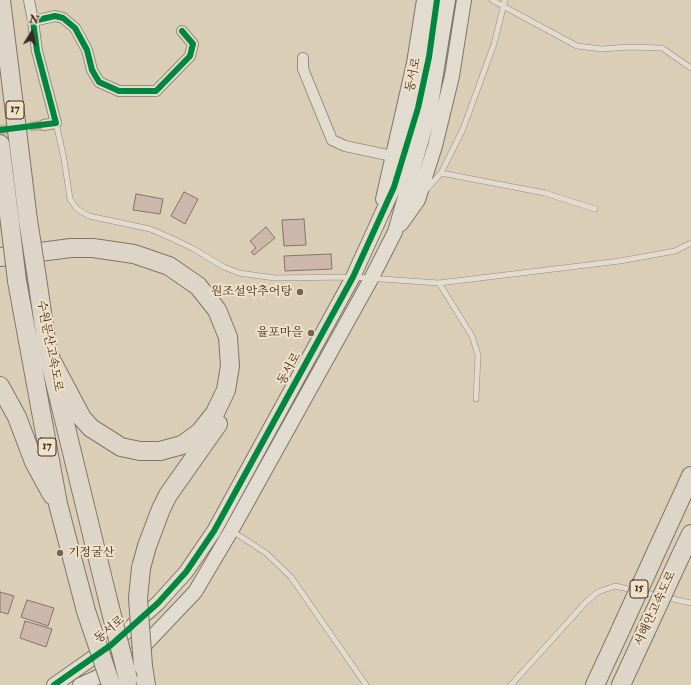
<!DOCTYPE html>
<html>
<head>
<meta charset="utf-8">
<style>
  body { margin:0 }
  #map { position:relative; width:691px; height:685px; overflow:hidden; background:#dbceb7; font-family:"IM FELL Double Pica",serif }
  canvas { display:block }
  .north { position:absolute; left:12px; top:12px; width:40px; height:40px; -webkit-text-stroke:3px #f1e1c6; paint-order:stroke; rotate:10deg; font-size:11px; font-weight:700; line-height:16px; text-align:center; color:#3c2922 }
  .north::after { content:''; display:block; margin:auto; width:14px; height:18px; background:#3c2922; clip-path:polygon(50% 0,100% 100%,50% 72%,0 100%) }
</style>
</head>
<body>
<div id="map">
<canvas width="691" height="685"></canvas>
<div class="north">N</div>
</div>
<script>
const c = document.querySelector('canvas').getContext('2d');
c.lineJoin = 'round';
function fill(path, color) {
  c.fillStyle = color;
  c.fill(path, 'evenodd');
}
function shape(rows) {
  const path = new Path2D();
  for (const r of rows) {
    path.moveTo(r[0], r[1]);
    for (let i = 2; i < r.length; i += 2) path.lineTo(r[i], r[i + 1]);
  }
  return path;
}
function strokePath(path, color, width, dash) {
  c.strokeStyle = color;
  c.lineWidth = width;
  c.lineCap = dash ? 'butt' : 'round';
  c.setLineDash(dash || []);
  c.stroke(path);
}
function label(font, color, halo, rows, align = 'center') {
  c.font = font + ' "IM FELL Double Pica","Noto Serif KR",serif';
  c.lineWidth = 4;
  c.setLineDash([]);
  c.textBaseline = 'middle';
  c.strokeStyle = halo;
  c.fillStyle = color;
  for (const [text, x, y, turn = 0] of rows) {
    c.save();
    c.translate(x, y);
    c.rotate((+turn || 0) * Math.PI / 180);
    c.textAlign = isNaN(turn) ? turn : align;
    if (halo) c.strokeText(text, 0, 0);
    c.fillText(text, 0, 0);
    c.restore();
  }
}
const building = shape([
  [184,192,198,199,185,224,171,216,184,192],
  [136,194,163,199,160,214,133,210,136,194],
  [304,219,306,245,284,246,282,220,304,219],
  [266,227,275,238,254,255,251,252,256,248,250,241,266,227],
  [331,254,332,269,285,271,284,256,331,254],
  [0,592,14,596,8,614,0,612,0,592],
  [27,600,54,608,48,626,21,617,27,600],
  [25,621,52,629,46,647,20,638,25,621]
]);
fill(building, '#cdb7aa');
strokePath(building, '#7f7569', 1);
strokePath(shape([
  [0,130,44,125]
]), '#bbad99', 10, [10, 5]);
const lane = shape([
  [492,0,577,46,602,49,629,47,662,48,691,68],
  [56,123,64,159,70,199,77,209,89,216,150,229,171,238,192,248,224,267,239,273,275,278,353,277,439,283,620,261,675,251,691,243],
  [441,173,463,129,494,44,505,0],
  [426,190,441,173,545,193,595,209],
  [439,283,472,336,478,355,476,399],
  [232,531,266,553,291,577,366,685],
  [511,685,586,602,598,592,615,586,691,603]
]);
const street = shape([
  [29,0,33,21],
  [303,58,303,69,332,140,345,146,392,156],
  [44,125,56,123,37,51,33,21,55,16,63,18,75,28,87,50,92,70,99,82,119,91,156,91,190,56,193,44,182,31]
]);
const secondary = shape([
  [383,199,414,63,424,0],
  [401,224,418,200,435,146,452,76,464,0],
  [54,685,111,645,158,603,186,572,214,531,353,277,394,187,418,108,429,57,437,0],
  [80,685,113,670,137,653,195,592,231,531,371,279,395,232,430,110,448,0]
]);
const highway = shape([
  [1,0,28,220],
  [0,144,10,223],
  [0,257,71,248,93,248,134,254,169,266,198,286,217,310,228,337,230,366,226,390,215,413,200,432,182,445,160,451,140,451,121,447,91,428,82,418,48,354],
  [37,278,48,354,107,596],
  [17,281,58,504,86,611],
  [0,386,17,417,34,462,52,495],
  [657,550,691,476],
  [680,557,691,534],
  [141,568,147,546,161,509,168,495,218,424],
  [143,666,146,685],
  [595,685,621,629],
  [621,685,645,633]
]);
strokePath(lane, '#958b7e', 6);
strokePath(street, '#958b7e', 12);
strokePath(secondary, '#7f7569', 16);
strokePath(highway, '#7f7569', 20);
strokePath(lane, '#e2dbd0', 5);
strokePath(street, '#e2dbd0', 10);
strokePath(secondary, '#e2dbd0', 14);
strokePath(highway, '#ddd5c8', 18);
const highwayBridge = shape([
  [28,220,37,278],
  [10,223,17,281],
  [141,568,138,598,143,666],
  [107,596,128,679],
  [86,611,111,685],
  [621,629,657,550],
  [645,633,680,557]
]);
strokePath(highwayBridge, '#7f7569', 20, []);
strokePath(highwayBridge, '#ddd5c8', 18);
strokePath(shape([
  [0,130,56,123,37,51,33,21,55,16,63,18,75,28,87,50,92,70,99,82,119,91,156,91,190,56,193,44,182,31],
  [54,685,111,645,158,603,186,572,214,531,353,277,394,187,418,108,429,57,437,0]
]), '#00873e', 6);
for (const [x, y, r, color] of [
  [300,292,4,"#746356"],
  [311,333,4,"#746356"],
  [60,553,4,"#746356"]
]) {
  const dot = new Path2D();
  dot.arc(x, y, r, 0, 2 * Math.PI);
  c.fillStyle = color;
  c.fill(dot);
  strokePath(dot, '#f1e1c6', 1.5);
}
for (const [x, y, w] of [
  [15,110,18],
  [47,447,18],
  [639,589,18]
]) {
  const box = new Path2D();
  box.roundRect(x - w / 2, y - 9, w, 18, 3);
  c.fillStyle = '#f1e1c6';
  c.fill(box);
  strokePath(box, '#3c2922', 1);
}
label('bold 11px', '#3c2922', null, [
  ["17",15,110],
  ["17",47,447],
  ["15",639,589]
]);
label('12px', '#3c2922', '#f1e1c6', [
  ["동서로",414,75,-78],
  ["수원문산고속도로",49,346,79],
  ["동서로",290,369,-61],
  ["서해안고속도로",656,609,-65],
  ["동서로",110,630,-40]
]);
label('12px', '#3c2922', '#f1e1c6', [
  ["원조설악추어탕",292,292],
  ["율포마을",303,333],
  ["기정굴산",68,553,"left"]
], 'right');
</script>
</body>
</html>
